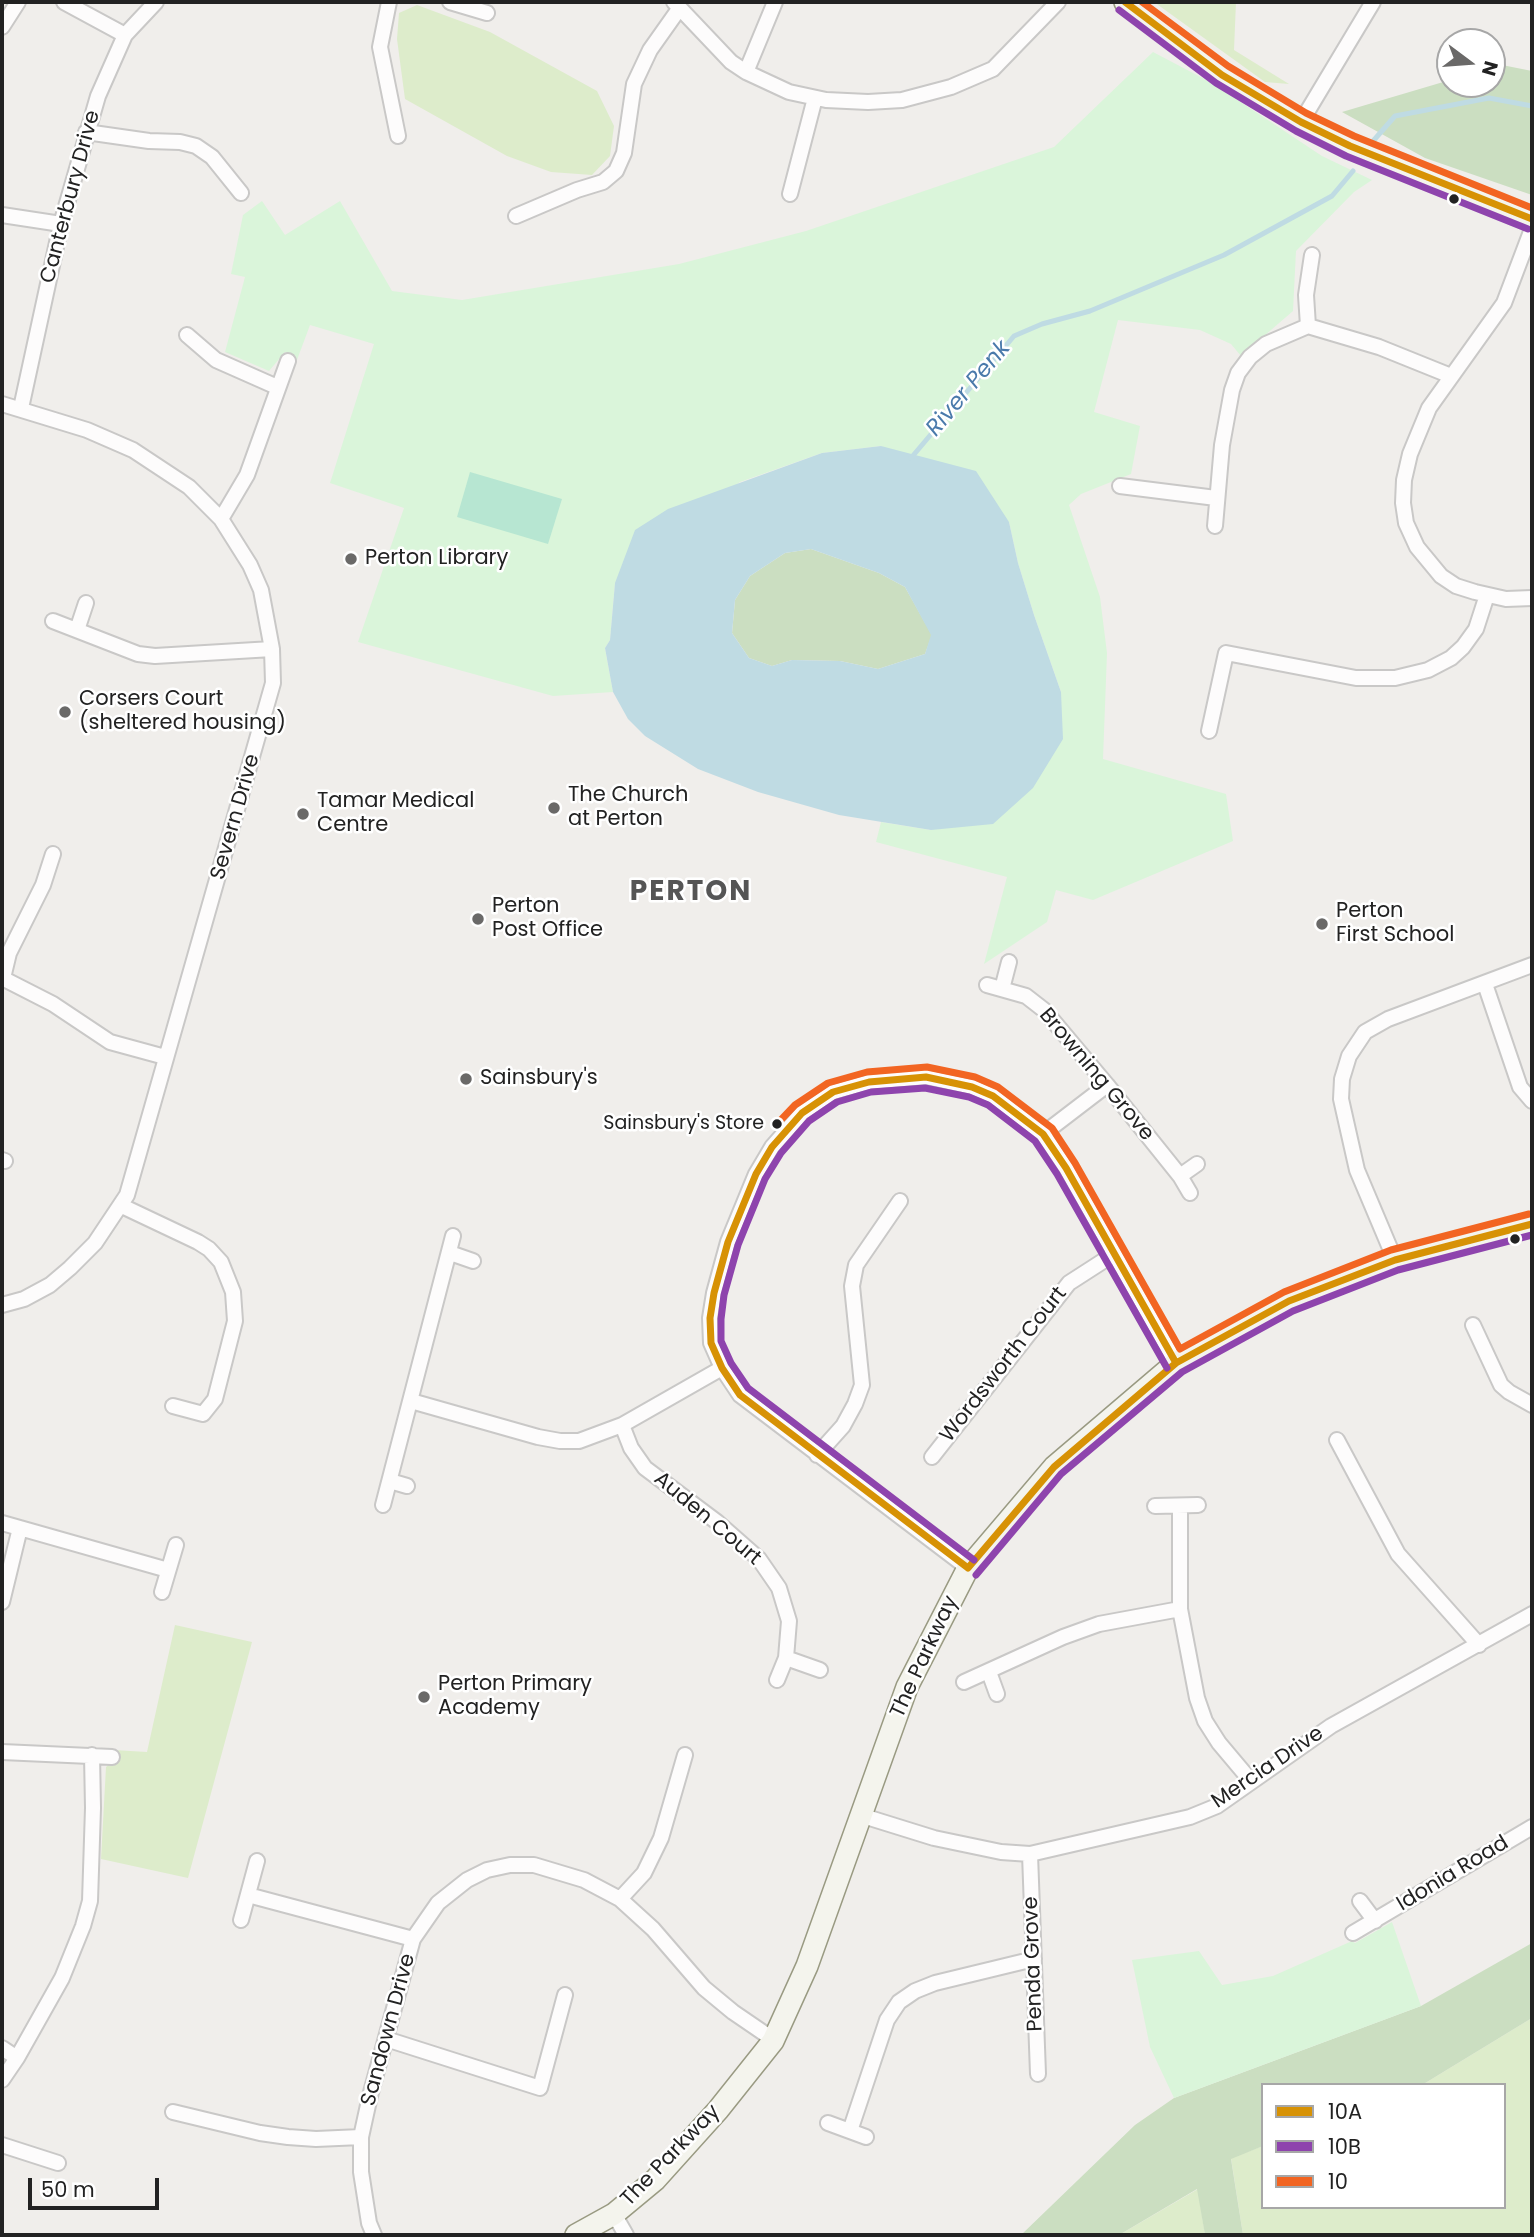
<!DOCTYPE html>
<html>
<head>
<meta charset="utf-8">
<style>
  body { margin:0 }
  #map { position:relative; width:1534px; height:2237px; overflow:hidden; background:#f0eeeb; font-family:Poppins,sans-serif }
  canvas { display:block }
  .frame { position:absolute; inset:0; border:4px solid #222; pointer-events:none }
  .legend { position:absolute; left:1261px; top:2083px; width:245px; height:126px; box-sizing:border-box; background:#fff; border:2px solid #a7a7a7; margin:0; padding:9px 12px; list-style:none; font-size:21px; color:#222 }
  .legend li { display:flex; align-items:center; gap:14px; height:35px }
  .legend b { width:35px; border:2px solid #a7a7a7 }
  .north { position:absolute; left:1436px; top:28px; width:70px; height:70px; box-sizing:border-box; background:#fff; border:2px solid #a7a7a7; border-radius:50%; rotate:106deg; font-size:19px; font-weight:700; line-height:28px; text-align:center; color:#222 }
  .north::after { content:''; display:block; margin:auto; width:24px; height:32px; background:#6a6968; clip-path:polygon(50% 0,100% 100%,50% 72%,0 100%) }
  .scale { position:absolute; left:28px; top:2178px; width:131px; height:32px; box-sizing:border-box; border:4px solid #222; border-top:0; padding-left:9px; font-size:21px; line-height:24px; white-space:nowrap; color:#222; -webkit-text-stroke:5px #fff; paint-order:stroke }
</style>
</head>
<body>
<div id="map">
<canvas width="1534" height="2237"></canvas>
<div class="frame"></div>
<ul class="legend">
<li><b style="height:9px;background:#d79205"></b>10A</li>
<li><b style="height:9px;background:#8e44ad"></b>10B</li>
<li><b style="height:9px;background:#f26522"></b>10</li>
</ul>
<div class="north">N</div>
<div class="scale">50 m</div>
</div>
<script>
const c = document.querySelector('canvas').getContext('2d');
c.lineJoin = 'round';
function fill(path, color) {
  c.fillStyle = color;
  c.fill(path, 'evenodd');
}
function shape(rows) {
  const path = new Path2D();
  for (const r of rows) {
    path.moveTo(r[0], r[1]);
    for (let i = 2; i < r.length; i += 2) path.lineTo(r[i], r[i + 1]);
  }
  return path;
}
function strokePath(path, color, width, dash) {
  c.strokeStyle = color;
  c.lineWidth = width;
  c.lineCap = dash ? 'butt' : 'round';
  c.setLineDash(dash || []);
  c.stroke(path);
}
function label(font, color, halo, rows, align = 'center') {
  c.font = font + ' Poppins,sans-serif';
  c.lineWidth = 5;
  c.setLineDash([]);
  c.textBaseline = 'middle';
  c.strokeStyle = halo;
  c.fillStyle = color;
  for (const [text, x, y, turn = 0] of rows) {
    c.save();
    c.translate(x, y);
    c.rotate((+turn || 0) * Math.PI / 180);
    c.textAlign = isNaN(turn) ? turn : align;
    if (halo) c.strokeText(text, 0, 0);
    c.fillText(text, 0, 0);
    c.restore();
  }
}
fill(shape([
  [1154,2,1236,2,1234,50,1289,84,1265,82],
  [417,5,490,32,597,91,614,126,610,156,592,175,551,172,507,156,405,99,397,39,399,13],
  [175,1625,252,1642,188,1878,101,1859,106,1767,114,1760,114,1750,147,1752],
  [1532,2018,1532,2235,1243,2235,1231,2158,1263,2146,1263,2207,1504,2207,1504,2085,1422,2085],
  [1198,2189,1205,2235,1119,2235]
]), '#ddeccb');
fill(shape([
  [1502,65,1532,71,1532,195,1425,158,1342,112,1450,80,1450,84,1492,84,1492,68],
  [811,549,879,573,905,587,932,635,925,654,878,669,840,661,792,660,772,666,749,658,732,633,735,600,750,576,785,553],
  [1532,1943,1532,2018,1422,2085,1263,2085,1263,2146,1231,2159,1243,2235,1205,2235,1197,2189,1119,2235,1021,2235,1135,2125,1174,2098,1421,2006]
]), '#cbdec1');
fill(shape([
  [1153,52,1212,83,1322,156,1372,180,1354,192,1296,251,1293,311,1241,356,1231,344,1200,330,1118,320,1094,412,1140,426,1131,474,1081,494,1069,505,1100,597,1107,653,1103,759,1226,794,1233,841,1093,900,1056,890,1047,922,984,964,1007,877,876,842,881,822,931,830,1061,692,1034,615,1018,563,1009,522,881,446,822,453,740,482,615,583,610,640,605,648,613,692,553,696,358,642,404,508,330,483,374,344,310,325,297,360,285,352,269,371,225,352,245,277,231,274,243,215,262,201,285,235,340,201,392,291,462,300,679,264,806,231,1054,147],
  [1392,1922,1421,2006,1174,2098,1150,2047,1132,1960,1199,1951,1222,1985,1273,1976,1352,1941,1355,1943]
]), '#daf5da');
fill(shape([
  [470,472,562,499,548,544,457,517]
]), '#b7e6d2');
fill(shape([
  [881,446,976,471,1009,522,1018,563,1034,615,1061,692,1063,739,1033,788,993,824,931,830,839,815,758,792,698,769,645,736,628,719,613,692,605,648,610,640,615,583,635,530,668,509,822,453],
  [811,549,879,573,905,587,931,635,925,654,878,669,840,661,792,660,772,666,749,658,732,633,735,600,750,576,785,553]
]), '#bfdbe3');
strokePath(shape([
  [1374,140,1395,116,1489,98,1532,106],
  [911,458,1014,336,1042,324,1090,311,1224,255,1332,196,1353,171]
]), '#bfdbe3', 5);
const street = shape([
  [64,2,125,35],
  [389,2,380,47,398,136],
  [450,2,487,13],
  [674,2,731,62,746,72,789,92,826,100,868,102,902,100,951,87,993,69,1058,2],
  [2,27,18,2],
  [746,72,775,2],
  [1301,122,1373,2],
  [86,132,149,141,180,142,196,146,212,157,241,193],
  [790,194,815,98],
  [2,215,61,224],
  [516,216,577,190,603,182,616,171,624,153,634,84,650,50,679,9],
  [1532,229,1504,303,1429,408,1410,454,1404,480,1403,503,1406,523,1417,547,1441,576,1456,586,1475,592,1506,599,1532,598],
  [1308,326,1306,295,1312,255],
  [187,335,216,360,277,387],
  [2,404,87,430,133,450,189,487,221,519,250,565,261,590,272,649,273,683,127,1195,95,1243,70,1268,50,1285,24,1299,2,1305],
  [21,408,61,224,98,96,125,35,156,2],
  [1120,486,1216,498],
  [221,519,247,475,288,361],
  [1215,526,1222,445,1232,390,1238,373,1250,357,1266,344,1308,326,1379,347,1451,376],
  [53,621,138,654,155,656,272,649],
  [77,630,86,603],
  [1209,731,1226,653,1356,678,1395,678,1428,670,1451,658,1463,647,1476,629,1487,595],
  [2,978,53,1004,110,1042,165,1057],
  [3,978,9,953,43,885,53,854],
  [1485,984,1520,1087,1532,1101],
  [987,985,1026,996,1044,1010,1107,1085,1180,1176,1190,1193],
  [1002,989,1009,962],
  [1043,1134,1107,1085],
  [2,1160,5,1161],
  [1180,1176,1197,1164],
  [122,1206,198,1242,209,1249,221,1262,233,1292,235,1321,215,1399,203,1414,173,1406],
  [450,1253,473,1261],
  [1395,1260,1357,1170,1341,1099,1342,1079,1349,1056,1365,1032,1388,1019,1532,965],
  [1473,1325,1501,1385,1509,1392,1532,1405],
  [411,1401,538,1437,560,1441,579,1441,622,1425,722,1368],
  [622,1425,631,1448,645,1468,717,1522,759,1559,779,1588,789,1621,786,1658,777,1680],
  [1337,1440,1398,1554,1479,1645],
  [817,1455,843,1426,855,1404,862,1385,852,1286,856,1265,900,1201],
  [932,1457,1069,1283,1114,1254],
  [390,1481,407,1486],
  [383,1505,453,1236],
  [1155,1506,1198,1505],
  [1180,1507,1180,1609,1197,1698,1205,1721,1219,1743,1251,1781],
  [2,1523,168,1570],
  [968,1568,740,1395,722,1368,711,1343,710,1318,714,1293,728,1242,756,1174,772,1147,802,1113,833,1092,869,1082,926,1077,972,1087,993,1096,1043,1134,1066,1168,1176,1363],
  [162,1592,176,1545],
  [2,1602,20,1528],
  [786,1658,820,1670],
  [989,1672,997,1694],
  [964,1682,1063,1637,1099,1624,1180,1609],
  [2,1752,112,1757],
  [860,1815,934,1838,1001,1852,1030,1854,1190,1817,1217,1806,1331,1726,1532,1614],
  [1030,1854,1038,2074],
  [248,1895,413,1939],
  [620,1899,644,1873,661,1838,685,1755],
  [1360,1901,1375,1921],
  [241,1920,257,1861],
  [1353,1933,1532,1827],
  [386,2039,540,2088,565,1995],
  [2,2048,17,2058],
  [2,2080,17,2058,62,1978,83,1926,90,1901,93,1808,92,1755],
  [173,2112,260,2133,288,2137,316,2139,361,2137],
  [828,2123,866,2137],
  [850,2131,887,2020,899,2002,915,1991,935,1983,1034,1959],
  [2,2145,58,2163],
  [614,2214,626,2235],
  [374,2235,369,2223,361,2172,361,2137,370,2096,413,1939,438,1903,467,1880,487,1870,510,1865,534,1865,584,1880,620,1899,653,1929,704,1988,733,2012,774,2040]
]);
const secondary = shape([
  [1125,2,1222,75,1301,122,1350,146,1532,219],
  [576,2235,614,2214,655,2180,718,2110,773,2041,807,1966,907,1687,968,1568,1054,1467,1176,1363,1289,1301,1395,1260,1532,1224]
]);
strokePath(street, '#c9c8c7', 18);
strokePath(secondary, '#999a82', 24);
strokePath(street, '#fdfcfc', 14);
strokePath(secondary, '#f4f4ed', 21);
strokePath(shape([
  [1125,2,1222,75,1301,122,1350,146,1532,219],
  [968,1568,740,1395,722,1368,711,1343,710,1318,714,1293,728,1242,756,1174,772,1147,802,1113,833,1092,869,1082,926,1077,972,1087,993,1096,1043,1134,1066,1168,1176,1363],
  [968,1568,1054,1467,1176,1363,1289,1301,1395,1260,1532,1224]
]), '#d79205', 7);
strokePath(shape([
  [1119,10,1216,83,1296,131,1346,156,1528,229],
  [974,1560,748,1388,731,1363,721,1341,721,1319,724,1295,738,1245,765,1179,781,1153,809,1121,837,1102,871,1092,925,1088,969,1097,988,1105,1035,1141,1057,1174,1167,1368],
  [976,1575,1061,1474,1182,1372,1293,1311,1398,1270,1532,1235]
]), '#8e44ad', 7);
strokePath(shape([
  [1142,2,1228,66,1306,113,1354,136,1532,208],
  [777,1124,795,1105,828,1083,867,1072,927,1067,975,1077,998,1087,1052,1128,1075,1163,1180,1349,1284,1292,1391,1250,1529,1214]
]), '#f26522', 7);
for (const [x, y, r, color] of [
  [1454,199,6,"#222"],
  [351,559,7,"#6a6968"],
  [65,712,7,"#6a6968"],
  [554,808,7,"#6a6968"],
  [303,814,7,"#6a6968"],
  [478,919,7,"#6a6968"],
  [1322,924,7,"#6a6968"],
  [466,1079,7,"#6a6968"],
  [777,1124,6,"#222"],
  [1515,1239,6,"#222"],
  [424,1697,7,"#6a6968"]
]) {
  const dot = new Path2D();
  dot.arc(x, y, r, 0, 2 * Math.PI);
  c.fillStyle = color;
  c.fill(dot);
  strokePath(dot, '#fff', 2.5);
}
label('19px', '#222', '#fff', [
  ["Sainsbury's Store",764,1124]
], 'right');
label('21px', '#222', '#fff', [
  ["Canterbury Drive",71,197,-75],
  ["Severn Drive",236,817,-74],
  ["Browning Grove",1096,1075,50],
  ["Wordsworth Court",1004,1365,-52],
  ["Auden Court",707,1519,40],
  ["The Parkway",925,1657,-65],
  ["Mercia Drive",1268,1768,-34],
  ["Idonia Road",1453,1874,-31],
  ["Penda Grove",1034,1964,-92],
  ["Sandown Drive",389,2030,-75],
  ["The Parkway",671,2156,-46]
]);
label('21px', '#222', '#fff', [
  ["Perton Library",365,559],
  ["Corsers Court",79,700],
  ["(sheltered housing)",79,724],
  ["The Church",568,796],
  ["at Perton",568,820],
  ["Tamar Medical",317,802],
  ["Centre",317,826],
  ["Perton",492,907],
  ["Post Office",492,931],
  ["Perton",1336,912],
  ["First School",1336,936],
  ["Sainsbury's",480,1079],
  ["Perton Primary",438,1685],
  ["Academy",438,1709]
], 'left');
label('italic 23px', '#4a7aab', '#fff', [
  ["River Penk",969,389,-50]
]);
c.letterSpacing = '2px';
label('bold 28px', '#555', '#fff', [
  ["PERTON",691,893]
]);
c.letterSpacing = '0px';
</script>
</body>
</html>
